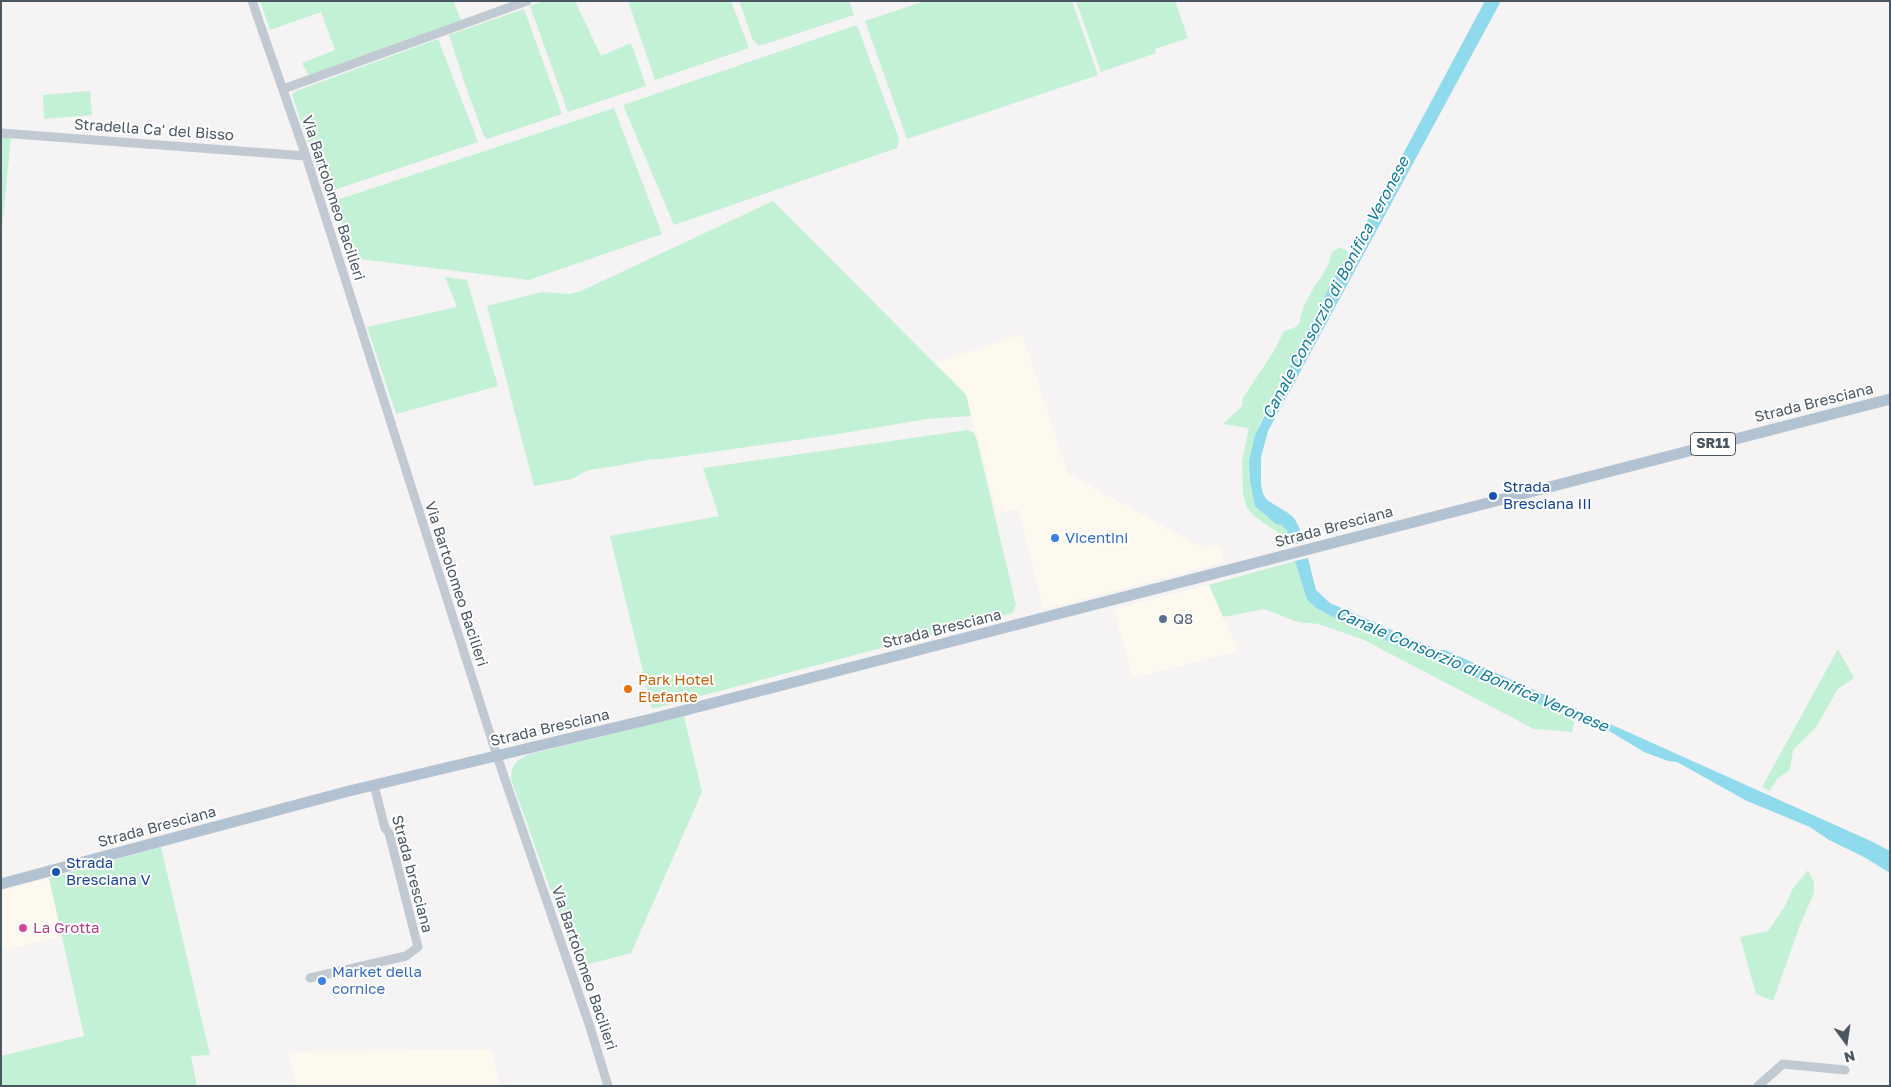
<!DOCTYPE html>
<html>
<head>
<meta charset="utf-8">
<style>
  body { margin:0 }
  #map { position:relative; width:1891px; height:1087px; overflow:hidden; background:#f5f3f3; font-family:"Golos Text",sans-serif }
  canvas { display:block }
  .frame { position:absolute; inset:0; border:2px solid #4a5661; pointer-events:none }
  .north { position:absolute; left:1821px; top:1017px; width:50px; height:50px; -webkit-text-stroke:4px #fff; paint-order:stroke; rotate:166deg; font-size:14px; font-weight:700; line-height:20px; text-align:center; color:#4a5661 }
  .north::after { content:''; display:block; margin:auto; width:18px; height:22px; background:#4a5661; clip-path:polygon(50% 0,100% 100%,50% 72%,0 100%) }
</style>
</head>
<body>
<div id="map">
<canvas width="1891" height="1087"></canvas>
<div class="frame"></div>
<div class="north">N</div>
</div>
<script>
const c = document.querySelector('canvas').getContext('2d');
c.lineJoin = 'round';
function fill(path, color) {
  c.fillStyle = color;
  c.fill(path, 'evenodd');
}
function shape(rows) {
  const path = new Path2D();
  for (const r of rows) {
    path.moveTo(r[0], r[1]);
    for (let i = 2; i < r.length; i += 2) path.lineTo(r[i], r[i + 1]);
  }
  return path;
}
function strokePath(path, color, width, dash) {
  c.strokeStyle = color;
  c.lineWidth = width;
  c.lineCap = dash ? 'butt' : 'round';
  c.setLineDash(dash || []);
  c.stroke(path);
}
function label(font, color, halo, rows, align = 'center') {
  c.font = font + ' "Golos Text",sans-serif';
  c.lineWidth = 4;
  c.setLineDash([]);
  c.textBaseline = 'middle';
  c.strokeStyle = halo;
  c.fillStyle = color;
  for (const [text, x, y, turn = 0] of rows) {
    c.save();
    c.translate(x, y);
    c.rotate((+turn || 0) * Math.PI / 180);
    c.textAlign = isNaN(turn) ? turn : align;
    if (halo) c.strokeText(text, 0, 0);
    c.fillText(text, 0, 0);
    c.restore();
  }
}
fill(shape([
  [1022,334,1065,465,1066,472,1205,549,1220,545,1224,562,1044,609,1018,509,997,514,966,393,935,363],
  [1209,585,1238,651,1132,678,1114,609],
  [49,878,62,936,7,950,2,946,1,943,1,891],
  [491,1050,500,1086,296,1086,289,1052]
]), '#fdf9ef');
fill(shape([
  [260,1,453,1,461,20,309,75,302,63,335,50,321,12,270,30],
  [543,1,575,1,601,56,631,43,646,86,568,112,530,6],
  [628,1,731,1,749,48,655,80],
  [739,1,849,1,854,15,759,46,753,40],
  [925,1,1072,1,1098,75,907,139,865,21],
  [1076,1,1175,1,1188,38,1155,49,1156,53,1101,72],
  [524,9,562,114,487,139,484,136,467,90,449,35],
  [857,25,899,139,897,148,674,225,623,105],
  [438,39,478,142,325,193,292,95,296,91],
  [90,91,92,115,44,119,43,95],
  [614,108,662,234,529,280,352,258,334,201],
  [1,136,11,137,1,238],
  [773,201,966,395,971,416,927,419,832,435,662,459,652,459,616,466,588,470,572,479,534,486,487,306,542,292,569,294,581,291],
  [1340,247,1350,253,1338,270,1259,425,1249,461,1250,481,1287,530,1291,545,1285,547,1280,534,1254,516,1247,508,1243,494,1242,461,1249,428,1223,424,1242,406,1243,398,1274,351,1284,331,1294,328,1300,323,1300,318,1304,306,1315,285,1322,276,1329,263,1332,252],
  [445,277,467,280,498,386,396,414,367,327,457,307],
  [968,430,974,433,977,441,1015,601,1016,605,1013,612,1009,614,652,709,610,536,719,516,703,468],
  [1295,561,1307,600,1316,608,1344,622,1358,625,1395,645,1431,654,1448,665,1491,685,1505,689,1516,689,1526,698,1548,708,1570,715,1575,720,1572,732,1534,729,1364,640,1319,624,1298,622,1264,609,1223,617,1209,585],
  [1838,649,1854,678,1838,689,1816,727,1793,750,1790,770,1777,779,1770,791,1762,787],
  [684,716,702,792,631,953,578,967,511,779,512,769,517,761,527,755],
  [161,847,210,1055,191,1056,197,1086,1,1086,1,1056,84,1036,49,878],
  [1808,870,1814,882,1814,893,1800,925,1773,1001,1756,994,1740,937,1768,931,1785,906,1792,890]
]), '#c3f1d5');
fill(shape([
  [1485,1,1501,1,1268,431,1261,457,1261,485,1263,494,1267,500,1288,513,1294,518,1298,525,1304,542,1291,545,1287,530,1281,525,1276,524,1255,506,1250,481,1249,461,1255,435,1338,270,1350,253],
  [1308,558,1316,590,1330,603,1438,650,1445,650,1873,842,1890,851,1890,873,1864,857,1829,840,1810,827,1747,801,1677,762,1668,761,1644,752,1606,729,1575,720,1562,712,1548,708,1526,698,1516,689,1505,689,1491,685,1448,665,1431,654,1395,645,1358,625,1344,622,1333,617,1316,608,1307,600,1295,561]
]), '#90daee');
strokePath(shape([
  [252,1,306,156,497,756,590,1027,608,1086],
  [283,89,527,1],
  [1,133,306,156],
  [310,978,406,956,418,947,389,833,385,828,374,785],
  [1758,1086,1783,1064,1845,1070]
]), '#c1cad2', 9);
strokePath(shape([
  [1,884,349,791,655,718,1890,399]
]), '#b3c2d1', 11);
for (const [x, y, r, color] of [
  [1493,496,5,"#1a4fb4"],
  [1055,538,5,"#3f7fe0"],
  [1163,619,5,"#5c6f8a"],
  [628,689,5,"#e8710a"],
  [56,872,5,"#1a4fb4"],
  [23,928,5,"#d1479c"],
  [322,981,5,"#3f7fe0"]
]) {
  const dot = new Path2D();
  dot.arc(x, y, r, 0, 2 * Math.PI);
  c.fillStyle = color;
  c.fill(dot);
  strokePath(dot, '#fff', 2);
}
for (const [x, y, w] of [
  [1713,444,45]
]) {
  const box = new Path2D();
  box.roundRect(x - w / 2, y - 11.5, w, 23, 4);
  c.fillStyle = '#fff';
  c.fill(box);
  strokePath(box, '#4a5661', 1);
}
label('bold 14px', '#4a5661', null, [
  ["SR11",1713,444]
]);
label('15px', '#4a5661', '#fff', [
  ["Stradella Ca' del Bisso",154,130,4],
  ["Via Bartolomeo Bacilieri",333,198,72],
  ["Strada Bresciana",1814,403,-14],
  ["Strada Bresciana",1334,527,-15],
  ["Via Bartolomeo Bacilieri",456,584,72],
  ["Strada Bresciana",942,629,-14],
  ["Strada Bresciana",550,728,-13],
  ["Strada Bresciana",157,827,-15],
  ["Strada bresciana",412,874,75],
  ["Via Bartolomeo Bacilieri",584,968,71]
]);
label('15px', '#164399', '#fff', [
  ["Strada",1503,487],
  ["Bresciana III",1503,504],
  ["Strada",66,863],
  ["Bresciana V",66,880]
], 'left');
label('15px', '#366cbe', '#fff', [
  ["Vicentini",1065,538],
  ["Market della",332,972],
  ["cornice",332,989]
], 'left');
label('15px', '#4e5e75', '#fff', [
  ["Q8",1173,619]
], 'left');
label('15px', '#c56008', '#fff', [
  ["Park Hotel",638,680],
  ["Elefante",638,697]
], 'left');
label('15px', '#b23c85', '#fff', [
  ["La Grotta",33,928]
], 'left');
label('italic 16px', '#0c7c9b', '#fff', [
  ["Canale Consorzio di Bonifica Veronese",1336,288,-62],
  ["Canale Consorzio di Bonifica Veronese",1472,670,23]
]);
</script>
</body>
</html>
